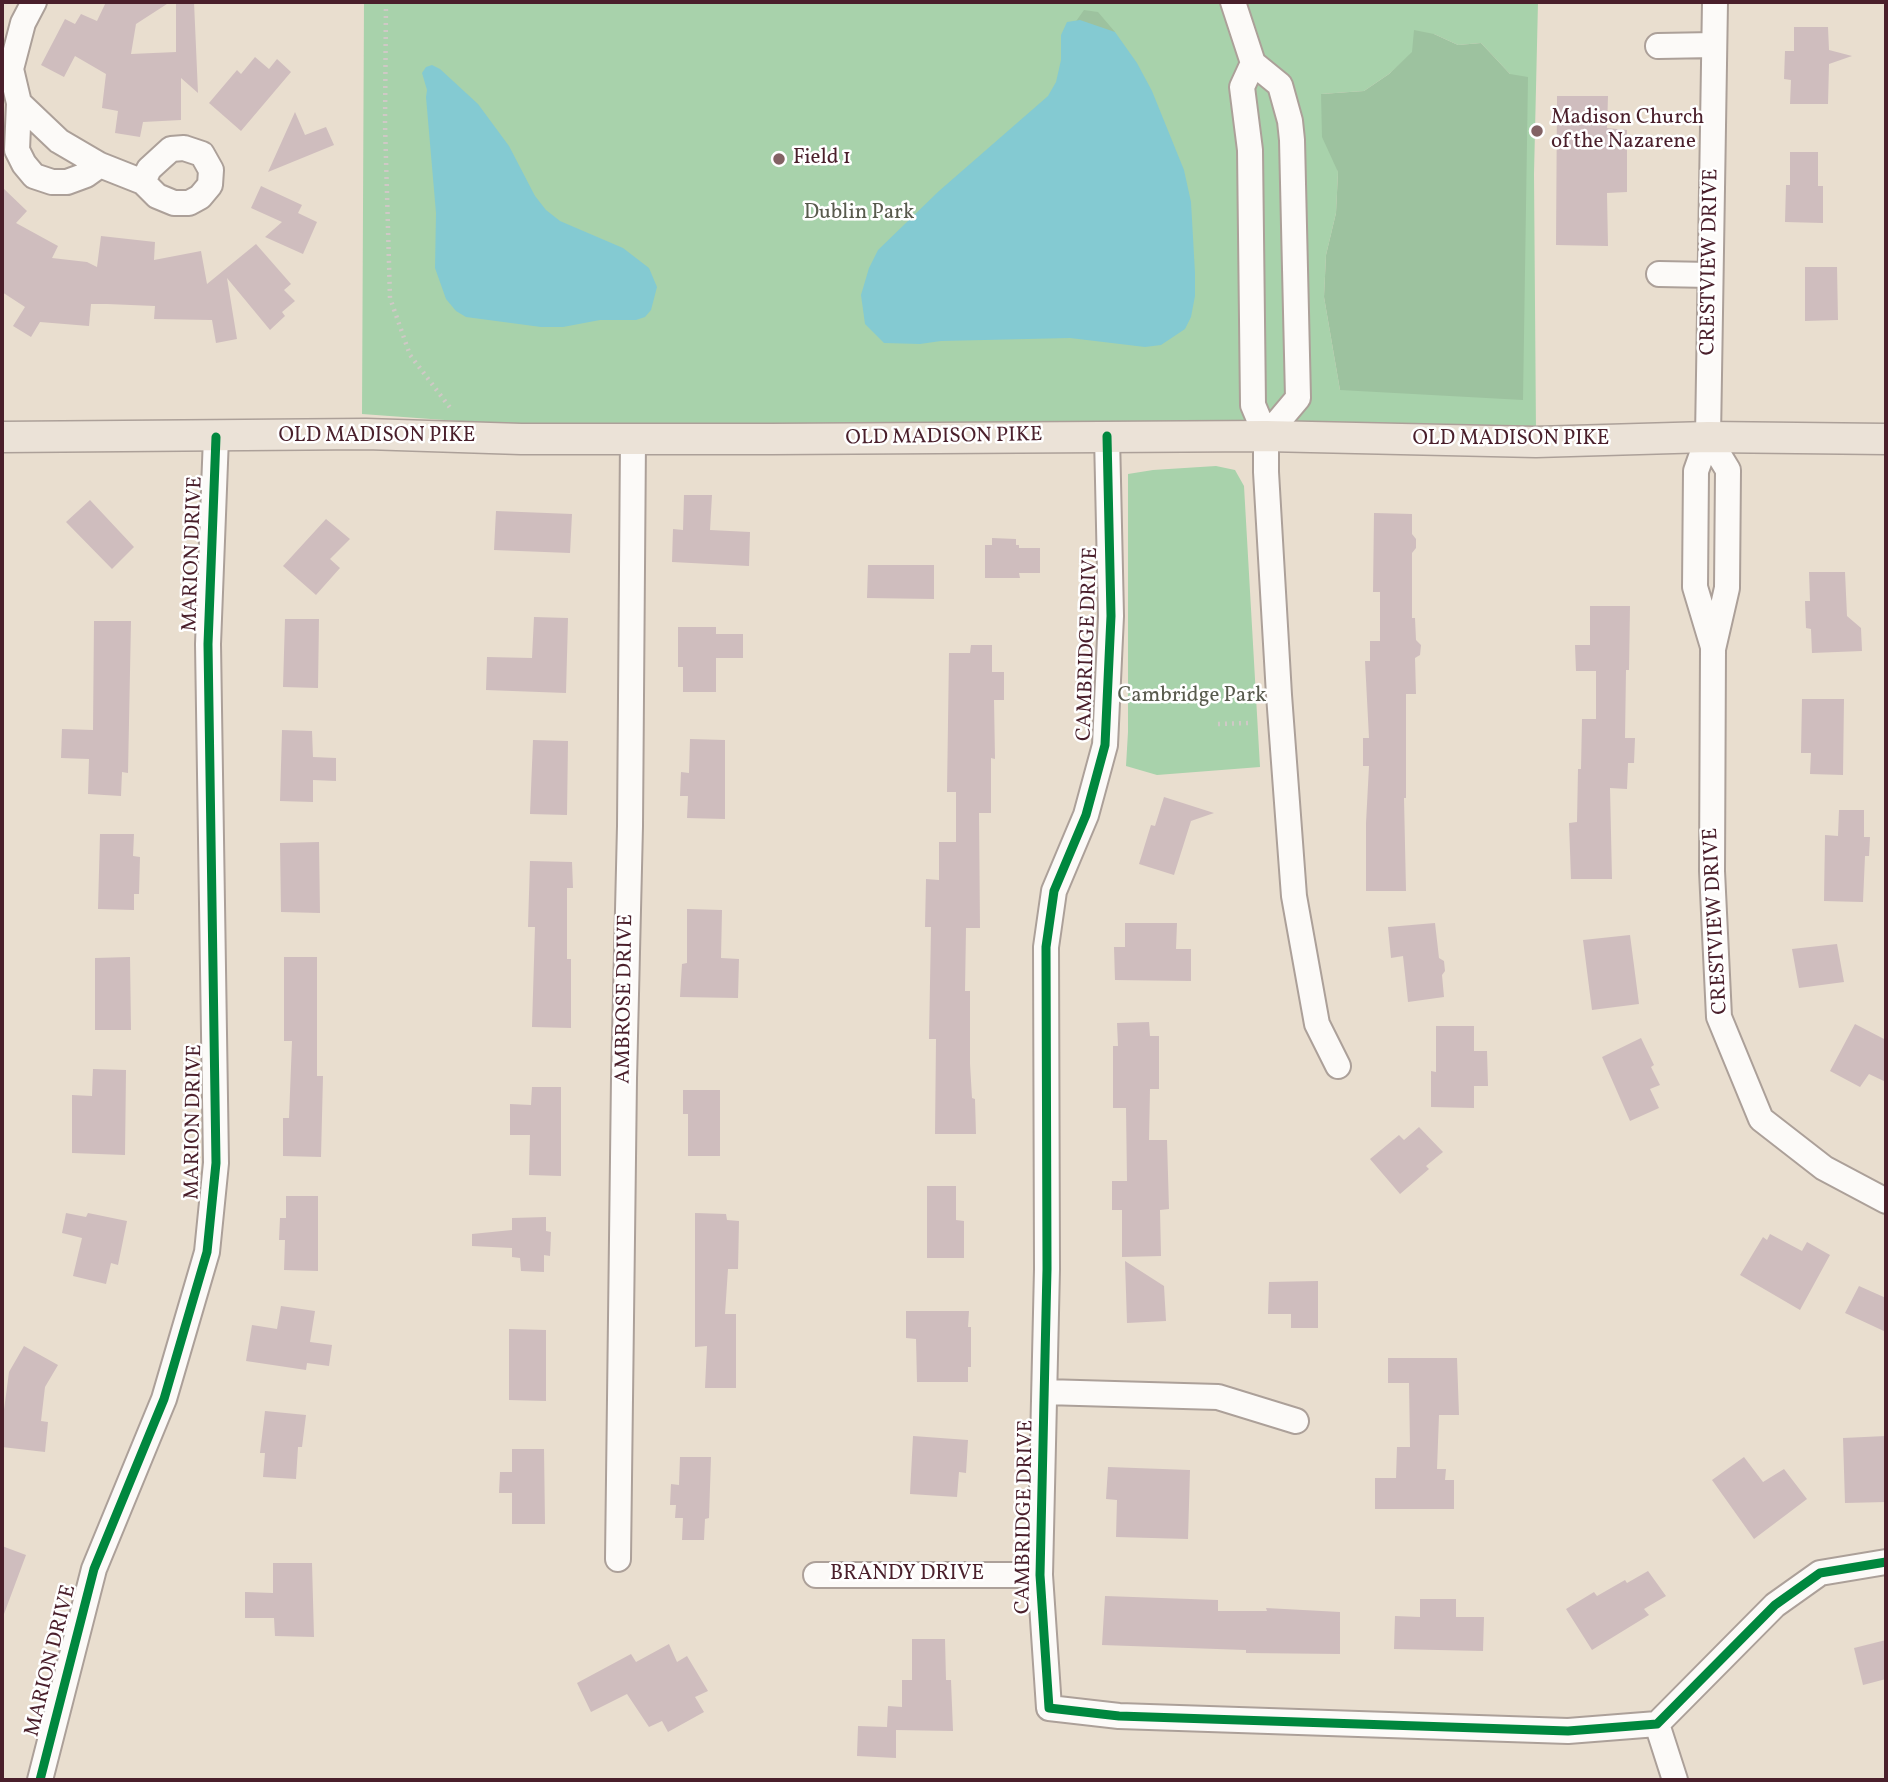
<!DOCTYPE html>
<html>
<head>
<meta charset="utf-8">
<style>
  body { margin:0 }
  #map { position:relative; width:1888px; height:1782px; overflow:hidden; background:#e9decf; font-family:Vollkorn,serif }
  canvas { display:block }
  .frame { position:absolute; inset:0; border:4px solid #4a1f2b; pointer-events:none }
</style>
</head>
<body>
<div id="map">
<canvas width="1888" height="1782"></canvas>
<div class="frame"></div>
</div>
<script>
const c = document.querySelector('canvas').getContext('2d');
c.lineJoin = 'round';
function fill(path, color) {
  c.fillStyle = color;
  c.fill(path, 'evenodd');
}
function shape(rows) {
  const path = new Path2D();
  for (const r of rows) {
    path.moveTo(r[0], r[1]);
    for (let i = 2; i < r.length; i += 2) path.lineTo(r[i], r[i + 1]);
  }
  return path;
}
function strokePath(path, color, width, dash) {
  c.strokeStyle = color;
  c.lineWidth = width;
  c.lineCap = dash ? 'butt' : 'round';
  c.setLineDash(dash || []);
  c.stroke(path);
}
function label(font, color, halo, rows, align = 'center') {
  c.font = font + ' Vollkorn,serif';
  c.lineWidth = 5;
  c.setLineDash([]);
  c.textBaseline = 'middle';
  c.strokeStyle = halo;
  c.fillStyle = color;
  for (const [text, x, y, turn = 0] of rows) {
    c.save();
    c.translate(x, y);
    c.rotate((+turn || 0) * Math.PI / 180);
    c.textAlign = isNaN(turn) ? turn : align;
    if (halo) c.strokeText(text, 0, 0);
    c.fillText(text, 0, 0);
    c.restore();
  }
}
fill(shape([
  [364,2,1538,2,1534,174,1536,434,527,426,362,414],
  [1434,34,1458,45,1481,43,1510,74,1340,390,1324,297,1326,255,1336,213,1338,172,1321,94,1364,91,1389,74],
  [1216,466,1235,470,1244,486,1260,767,1157,775,1126,766,1128,732,1128,474,1153,470]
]), '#a8d2ab');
fill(shape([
  [1084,10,1098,12,1115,32,1103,38,1072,27],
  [1414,30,1434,34,1458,45,1481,43,1510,74,1528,77,1523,400,1340,390,1324,297,1326,255,1336,213,1338,172,1322,137,1321,94,1364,91,1389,74,1412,52]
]), '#9dc29f');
fill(shape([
  [1080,20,1115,32,1137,63,1152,91,1184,170,1191,202,1195,273,1195,296,1191,317,1185,329,1161,345,1145,347,1070,338,941,341,920,344,884,343,865,324,861,295,869,268,878,250,939,191,1048,96,1056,82,1061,60,1061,35,1067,22],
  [432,65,440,69,478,104,509,146,535,196,546,210,560,221,623,248,649,268,657,287,651,310,645,317,636,320,600,320,563,327,541,327,466,317,456,311,446,299,435,268,436,213,426,97,427,90,422,73,426,67]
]), '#84cad2');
fill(shape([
  [106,2,170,2,136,24,131,54,176,52,176,2,194,2,198,93,181,78,181,120,143,122,140,137,115,133,118,111,102,108,106,74,75,56,64,77,41,65,65,19,75,24,81,14,97,21],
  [1794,27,1828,27,1829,50,1852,56,1829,64,1828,104,1790,104,1791,80,1784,79,1785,51,1794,51],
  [255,57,269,69,277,59,291,72,241,131,209,103,237,70,241,74],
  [1557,96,1608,96,1607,128,1627,130,1627,192,1607,193,1608,246,1556,245],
  [295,112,305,135,326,127,334,145,268,172],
  [1790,152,1818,152,1818,186,1823,186,1823,223,1785,222,1786,185,1790,185],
  [261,186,302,205,298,213,317,222,303,254,265,237,282,222,251,208],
  [2,187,27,211,16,223,58,246,52,258,87,262,97,267,101,236,155,242,154,260,201,251,207,284,256,244,291,284,284,290,295,301,282,312,285,316,270,330,227,278,237,339,216,343,212,320,154,319,155,306,107,304,91,304,89,326,40,322,31,337,13,326,25,307,2,292],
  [1805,267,1837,267,1838,320,1805,321],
  [684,495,712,495,710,530,750,532,749,566,672,562,673,529,683,530],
  [90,500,134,547,112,569,66,522],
  [496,511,572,514,570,553,494,550],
  [1374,513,1412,514,1412,534,1416,539,1416,548,1412,553,1412,618,1415,618,1416,640,1421,645,1420,655,1415,658,1416,694,1406,694,1406,798,1404,798,1406,891,1366,891,1366,823,1369,766,1363,766,1363,738,1369,738,1365,661,1370,661,1370,641,1380,641,1380,592,1373,592],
  [326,519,350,539,330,559,340,568,316,595,283,566],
  [992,538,1016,539,1016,545,1019,545,1019,548,1040,548,1040,573,1019,573,1020,578,985,578,985,545,992,545],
  [868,565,934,565,934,599,867,598],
  [1809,572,1845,572,1847,616,1861,628,1862,651,1812,653,1811,629,1806,628,1805,601,1810,601],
  [1590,606,1630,606,1629,670,1626,670,1625,738,1635,738,1634,763,1628,763,1627,789,1610,788,1612,879,1571,879,1569,823,1577,822,1578,769,1581,769,1582,719,1596,719,1596,671,1576,671,1575,645,1590,645],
  [534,617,568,618,566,693,486,690,487,657,532,658],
  [285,619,319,619,318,688,283,687],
  [94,621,131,621,128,773,122,772,121,796,88,794,89,759,61,758,62,729,93,730],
  [678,627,716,627,716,634,743,634,743,658,716,658,716,692,683,692,683,667,678,667],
  [971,645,992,645,992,672,1004,672,1004,700,994,700,995,759,991,758,991,813,979,813,980,928,966,928,965,991,970,991,970,1064,972,1098,975,1099,976,1134,935,1134,936,1039,929,1039,931,927,925,927,926,879,939,880,939,842,956,842,956,792,947,792,949,653,970,653],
  [1802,699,1844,699,1843,775,1810,774,1811,753,1801,753],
  [282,730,312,731,313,757,336,758,336,781,313,780,313,802,280,801],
  [690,739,725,740,725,819,687,818,688,796,680,796,681,772,689,773],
  [533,740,568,741,567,815,530,814],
  [1164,797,1214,813,1191,821,1174,875,1139,864,1151,825,1155,826],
  [1839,810,1864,810,1864,837,1870,837,1869,856,1865,856,1863,902,1824,901,1825,835,1838,836],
  [100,834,134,834,133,856,140,857,139,894,134,894,134,910,98,909],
  [319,842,320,913,281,912,280,843],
  [530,861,572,862,573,888,567,888,567,959,571,959,571,1028,532,1027,535,927,528,927],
  [687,909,722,910,721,958,739,959,738,998,680,997,682,964,687,963],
  [1125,923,1177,923,1176,949,1191,949,1191,981,1115,980,1114,947,1125,947],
  [1435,923,1439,958,1444,961,1445,971,1442,975,1444,997,1408,1002,1403,956,1391,958,1388,927],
  [1630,935,1639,1004,1592,1010,1583,940],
  [1837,944,1844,982,1799,988,1792,949],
  [130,957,131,1030,95,1030,95,958],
  [284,957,317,957,317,1076,323,1076,321,1157,283,1156,283,1118,289,1118,292,1041,284,1041],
  [1149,1022,1150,1036,1159,1036,1159,1089,1150,1089,1149,1140,1167,1140,1169,1209,1160,1210,1161,1256,1122,1257,1122,1210,1112,1210,1112,1181,1127,1181,1126,1108,1113,1108,1113,1046,1118,1046,1117,1023],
  [1855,1024,1886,1040,1886,1082,1869,1074,1860,1087,1830,1071],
  [1436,1026,1474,1026,1474,1051,1487,1051,1488,1086,1474,1086,1474,1108,1431,1107,1431,1071,1436,1072],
  [1641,1038,1654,1065,1651,1067,1660,1085,1650,1089,1659,1108,1630,1121,1602,1057],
  [93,1069,126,1070,125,1155,72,1153,72,1095,92,1096],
  [532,1087,561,1087,561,1176,529,1175,530,1135,510,1135,510,1104,531,1105],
  [683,1090,720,1090,720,1156,688,1156,688,1114,683,1114],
  [1419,1127,1443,1152,1426,1166,1429,1169,1400,1194,1370,1159,1399,1135,1404,1140],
  [927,1186,956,1186,956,1220,964,1221,964,1258,927,1258],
  [286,1196,318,1196,318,1271,284,1270,285,1240,279,1240,280,1218,286,1218],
  [66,1213,86,1217,88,1213,127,1221,118,1265,111,1263,106,1284,73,1276,82,1238,62,1233],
  [695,1213,726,1214,727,1220,739,1221,738,1269,728,1269,725,1314,736,1314,736,1388,705,1388,707,1346,695,1347],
  [546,1217,546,1231,551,1232,550,1256,544,1255,544,1272,521,1271,520,1258,512,1257,512,1248,472,1246,472,1234,512,1230,512,1218],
  [1770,1234,1802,1251,1807,1242,1830,1255,1800,1310,1740,1275,1763,1237,1767,1240],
  [1125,1261,1164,1286,1166,1321,1127,1323],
  [1318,1281,1318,1328,1291,1328,1291,1314,1268,1314,1269,1282],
  [1859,1286,1886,1298,1886,1332,1845,1313],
  [281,1306,315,1311,310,1342,332,1345,329,1366,307,1363,306,1370,246,1361,252,1325,277,1329],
  [906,1311,969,1311,968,1327,971,1327,971,1367,968,1367,968,1382,917,1382,916,1339,906,1338],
  [509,1329,546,1330,546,1401,509,1400],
  [24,1346,58,1365,45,1387,41,1421,48,1422,45,1452,2,1447,2,1425,9,1372],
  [1388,1358,1457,1358,1459,1415,1439,1415,1437,1469,1446,1469,1445,1480,1454,1480,1454,1509,1375,1509,1375,1478,1396,1478,1397,1447,1410,1447,1409,1383,1388,1383],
  [265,1411,306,1415,302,1447,298,1447,296,1479,263,1477,265,1453,260,1453],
  [913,1436,968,1440,966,1473,959,1472,957,1497,910,1494],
  [1886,1436,1886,1502,1845,1503,1843,1438],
  [512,1449,544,1449,545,1524,512,1524,512,1493,499,1493,500,1472,512,1472],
  [680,1457,711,1457,709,1518,705,1519,704,1540,682,1540,683,1518,675,1518,676,1505,670,1505,671,1484,679,1485],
  [1744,1457,1763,1482,1784,1469,1807,1499,1754,1539,1712,1480],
  [1108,1467,1190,1470,1188,1539,1116,1537,1117,1500,1106,1499],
  [2,1546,26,1555,4,1614,2,1613],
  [273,1563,312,1563,314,1637,275,1636,274,1618,245,1618,245,1592,273,1593],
  [1648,1571,1666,1596,1644,1609,1649,1615,1592,1650,1566,1609,1594,1592,1597,1596,1625,1580,1627,1583],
  [1105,1596,1218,1600,1218,1611,1267,1611,1266,1608,1340,1612,1340,1654,1246,1653,1246,1650,1102,1645],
  [1420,1599,1456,1599,1456,1617,1484,1617,1483,1651,1394,1649,1395,1616,1420,1617],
  [912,1639,945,1639,946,1680,951,1680,953,1731,896,1730,896,1758,857,1756,858,1726,887,1727,888,1706,902,1707,902,1680,912,1680],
  [1886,1640,1886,1679,1863,1685,1854,1648],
  [669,1644,677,1662,687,1656,708,1691,695,1697,704,1712,668,1732,662,1721,649,1727,627,1694,591,1712,577,1683,631,1654,636,1662]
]), '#cfbdbe');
const minor = shape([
  [34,2,23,23,11,69,19,103,59,141,100,165,143,182],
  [1233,2,1253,63,1280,85,1290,121,1292,140,1298,398,1266,436],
  [1658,46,1714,45],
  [1253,63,1242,87,1250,150,1253,405,1266,436,1266,472,1279,695,1294,896,1317,1024,1338,1066],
  [19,103,17,150,24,164,34,176,52,182,67,182,86,175,100,165],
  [184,148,202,154,211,170,210,185,200,197,189,203,174,203,157,196,143,182,149,169,161,158,171,149,184,148],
  [1659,274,1710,275],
  [1107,436,1111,616,1105,745,1086,815,1054,891,1046,947,1047,1269,1040,1575,1049,1708,1119,1716,1568,1731,1657,1724,1775,1605,1820,1573,1886,1562],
  [1708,437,1728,470,1727,588,1713,649,1712,871,1719,1017,1761,1119,1824,1168,1886,1201],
  [1713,647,1695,587,1696,471,1708,437,1715,2],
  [1045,1392,1218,1397,1296,1421],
  [618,1559,624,1078,630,826,633,439],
  [816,1575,1040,1575],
  [1657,1724,1675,1780],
  [40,1780,94,1569,164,1399,207,1252,216,1163,208,644,216,437]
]);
const major = shape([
  [2,437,366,434,521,439,772,439,1266,436,1536,442,1708,437,1886,439]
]);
strokePath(minor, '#aca099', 28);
strokePath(major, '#aca099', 33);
strokePath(shape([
  [386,2,385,124,390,298,410,355,451,409],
  [1218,724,1250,723]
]), '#cfc9c6', 4.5, [2, 5]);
strokePath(minor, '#fcfaf8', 24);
strokePath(major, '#ebe2d7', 30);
strokePath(shape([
  [1107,436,1111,616,1105,745,1086,815,1054,891,1046,947,1047,1269,1040,1575,1049,1708,1119,1716,1568,1731,1657,1724,1775,1605,1820,1573,1886,1562],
  [40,1780,94,1569,164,1399,207,1252,216,1163,208,644,216,437]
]), '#00873e', 9);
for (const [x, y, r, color] of [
  [1537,131,7,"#826264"],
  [779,159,7,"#826264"]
]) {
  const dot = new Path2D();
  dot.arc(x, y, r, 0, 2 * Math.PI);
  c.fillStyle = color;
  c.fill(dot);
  strokePath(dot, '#fff', 2.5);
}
label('21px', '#4a1f2b', '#fff', [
  ["Madison Church",1551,119],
  ["of the Nazarene",1551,143],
  ["Field 1",793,159]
], 'left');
label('21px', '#585a4d', '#fff', [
  ["Dublin Park",859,214],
  ["Cambridge Park",1192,697]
]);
label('21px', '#4a1f2b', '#fff', [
  ["CRESTVIEW DRIVE",1711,262,-89],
  ["OLD MADISON PIKE",377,437],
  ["OLD MADISON PIKE",944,438,-1],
  ["OLD MADISON PIKE",1511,440],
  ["MARION DRIVE",194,554,-88],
  ["CAMBRIDGE DRIVE",1089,644,-88],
  ["CRESTVIEW DRIVE",1717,921,-93],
  ["AMBROSE DRIVE",626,999,-89],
  ["MARION DRIVE",195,1122,-89],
  ["CAMBRIDGE DRIVE",1026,1517,-89],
  ["BRANDY DRIVE",907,1575],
  ["MARION DRIVE",52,1661,-76]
]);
</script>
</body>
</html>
